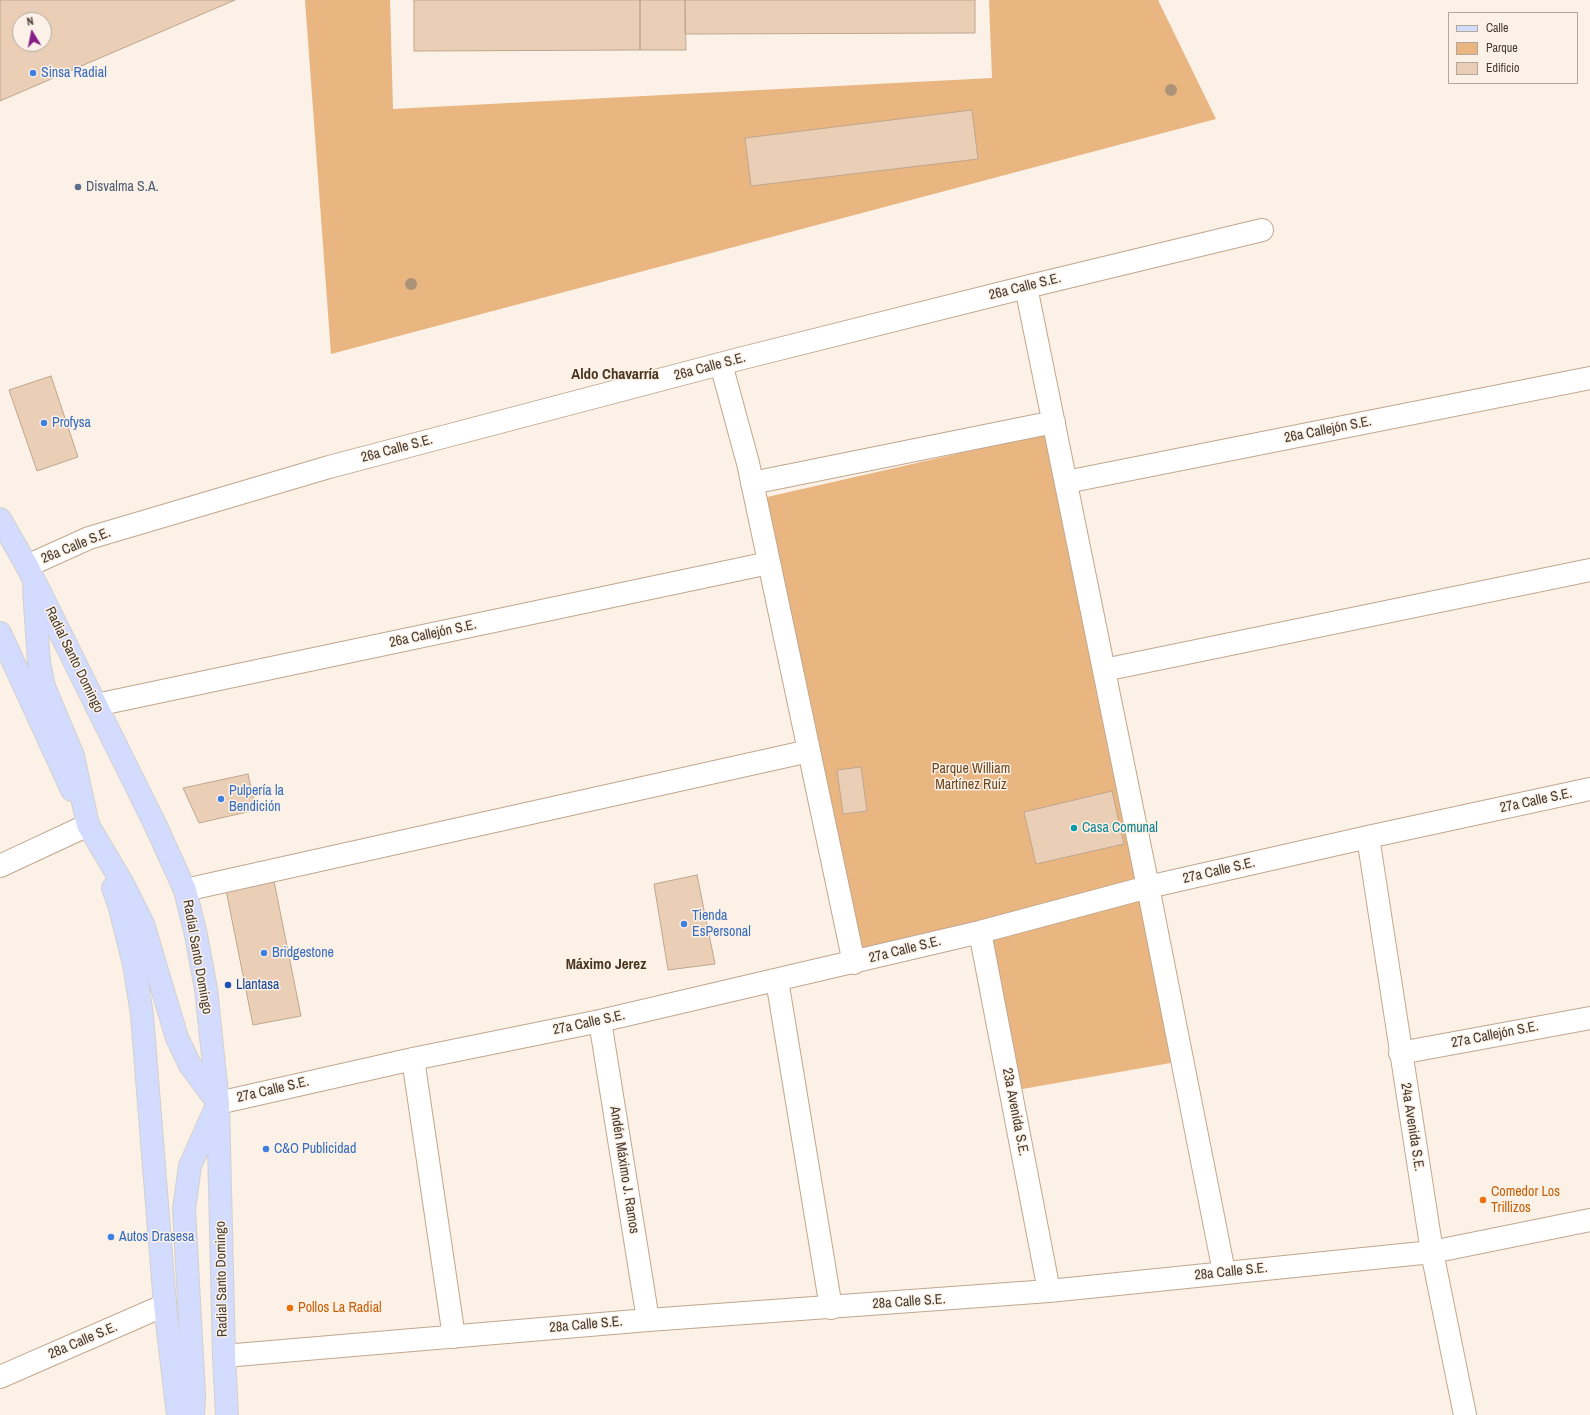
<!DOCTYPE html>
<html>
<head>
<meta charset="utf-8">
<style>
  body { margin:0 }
  #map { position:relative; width:1590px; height:1415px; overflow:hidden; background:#fcf1e7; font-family:"Archivo Narrow",sans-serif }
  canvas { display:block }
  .legend { position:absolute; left:1448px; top:12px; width:130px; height:72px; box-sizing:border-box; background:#fcf1e7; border:1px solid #b2a89d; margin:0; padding:5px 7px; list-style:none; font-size:12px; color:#443a2f }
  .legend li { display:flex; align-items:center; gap:8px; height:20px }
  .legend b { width:20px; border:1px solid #b2a89d }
  .north { position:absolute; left:12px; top:12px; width:40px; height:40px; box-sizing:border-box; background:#fcf1e7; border:1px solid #b2a89d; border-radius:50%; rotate:350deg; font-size:11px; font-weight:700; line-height:16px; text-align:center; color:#443a2f }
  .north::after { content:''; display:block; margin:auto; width:14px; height:18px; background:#852088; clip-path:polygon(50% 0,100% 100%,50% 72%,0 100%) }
</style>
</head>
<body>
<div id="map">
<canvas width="1590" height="1415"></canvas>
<ul class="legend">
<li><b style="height:5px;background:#d3dbfe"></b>Calle</li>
<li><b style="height:11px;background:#e9b682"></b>Parque</li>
<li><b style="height:11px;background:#eacfb6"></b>Edificio</li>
</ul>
<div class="north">N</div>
</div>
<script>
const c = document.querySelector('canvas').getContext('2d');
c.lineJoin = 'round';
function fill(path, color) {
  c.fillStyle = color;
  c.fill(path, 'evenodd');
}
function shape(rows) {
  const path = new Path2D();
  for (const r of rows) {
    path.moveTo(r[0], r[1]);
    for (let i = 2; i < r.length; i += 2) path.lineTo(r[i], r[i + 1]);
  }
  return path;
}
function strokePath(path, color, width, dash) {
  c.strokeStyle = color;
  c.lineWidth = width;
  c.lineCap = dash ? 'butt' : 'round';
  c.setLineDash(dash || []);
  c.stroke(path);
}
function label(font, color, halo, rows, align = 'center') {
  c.font = font + ' "Archivo Narrow",sans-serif';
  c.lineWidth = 3;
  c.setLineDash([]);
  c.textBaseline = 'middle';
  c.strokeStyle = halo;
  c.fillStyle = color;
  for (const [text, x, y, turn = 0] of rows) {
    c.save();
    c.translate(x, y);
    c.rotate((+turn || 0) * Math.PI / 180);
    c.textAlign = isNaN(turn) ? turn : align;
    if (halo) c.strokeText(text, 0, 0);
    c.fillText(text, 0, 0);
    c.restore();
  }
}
fill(shape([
  [305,0,390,0,393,109,992,78,989,0,1158,0,1216,119,331,354],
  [1053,432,1145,885,854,963,767,497],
  [1148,887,1182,1061,1011,1091,980,932]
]), '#e9b682');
const building = shape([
  [0,0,235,0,0,101,0,0],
  [20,20,44,20,44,44,20,44,20,20],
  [414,0,640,0,640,50,414,51,414,0],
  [640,0,685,0,686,50,640,50,640,0],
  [685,0,975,0,975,33,685,34,685,0],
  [972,110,978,159,751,186,745,138,972,110],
  [51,376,78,457,37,471,9,390,51,376],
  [861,767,867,811,843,814,837,770,861,767],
  [248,774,256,810,199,823,183,788,248,774],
  [1112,791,1124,844,1036,864,1024,812,1112,791],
  [697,875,715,964,668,970,654,884,697,875],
  [274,881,301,1016,253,1025,226,890,274,881]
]);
fill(building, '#eacfb6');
strokePath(building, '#bfa68d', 1);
const minor = shape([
  [1026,287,1148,887,1224,1272],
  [721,364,748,463,854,963],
  [1066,482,1590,378],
  [752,483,1054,422],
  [27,566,89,538,329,467,739,359,1026,287,1262,230],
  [1104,670,1590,570],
  [96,705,769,563],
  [1368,837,1432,1252,1465,1415],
  [0,866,88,825],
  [185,890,809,751],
  [980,932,1049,1291],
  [777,980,831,1308],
  [600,1021,648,1320],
  [1400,1053,1590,1018],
  [413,1059,454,1337],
  [218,1103,413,1059,600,1021,980,932,1148,887,1368,837,1590,789],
  [224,1356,648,1320,1049,1291,1432,1252,1590,1220],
  [0,1377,165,1305]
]);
const major = shape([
  [0,519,27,566,154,822,185,890,196,935,206,989,218,1103,224,1356,227,1415],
  [34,589,39,663,44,687,73,756,88,825,123,884,143,924,177,1038,190,1065,218,1103,190,1166,184,1209,194,1394,193,1415],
  [0,633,72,790],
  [113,888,119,904,134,964,142,1015,165,1305,178,1415]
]);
strokePath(minor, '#c0a78e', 24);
strokePath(major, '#d2d0cd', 24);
strokePath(minor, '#fff', 22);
strokePath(major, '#d3dbfe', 22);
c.fillStyle = '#ac9378';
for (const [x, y] of [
  [1171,90],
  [411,284]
]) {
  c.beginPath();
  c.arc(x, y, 6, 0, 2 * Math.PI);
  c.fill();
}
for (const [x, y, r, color] of [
  [33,73,4,"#3f7fe0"],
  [78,187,4,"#5c6f8a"],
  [44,423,4,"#3f7fe0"],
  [221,799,4,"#3f7fe0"],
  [1074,828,4,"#0f9aa8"],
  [684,924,4,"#3f7fe0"],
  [264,953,4,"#3f7fe0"],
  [228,985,4,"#1a4fb4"],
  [266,1149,4,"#3f7fe0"],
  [1483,1200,4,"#e8710a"],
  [111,1237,4,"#3f7fe0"],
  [290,1308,4,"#e8710a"]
]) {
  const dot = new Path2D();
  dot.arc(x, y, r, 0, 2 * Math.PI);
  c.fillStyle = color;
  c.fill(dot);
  strokePath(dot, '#fcf1e7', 1.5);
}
label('14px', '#366cbe', '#fcf1e7', [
  ["Sinsa Radial",41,73],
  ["Profysa",52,423],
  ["Pulpería la",229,791],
  ["Bendición",229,807],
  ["Tienda",692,916],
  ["EsPersonal",692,932],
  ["Bridgestone",272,953],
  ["C&O Publicidad",274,1149],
  ["Autos Drasesa",119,1237]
], 'left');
label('14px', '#4e5e75', '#fcf1e7', [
  ["Disvalma S.A.",86,187]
], 'left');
label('14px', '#443a2f', '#fcf1e7', [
  ["26a Calle S.E.",1025,287,-14],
  ["26a Calle S.E.",710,367,-15],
  ["26a Callejón S.E.",1328,430,-11],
  ["26a Calle S.E.",397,449,-15],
  ["26a Calle S.E.",76,546,-22],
  ["26a Callejón S.E.",433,634,-12],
  ["Radial Santo Domingo",74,660,64],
  ["27a Calle S.E.",1536,801,-12],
  ["27a Calle S.E.",1219,871,-13],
  ["27a Calle S.E.",905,950,-14],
  ["Radial Santo Domingo",197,957,80],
  ["27a Calle S.E.",589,1023,-12],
  ["27a Callejón S.E.",1495,1035,-11],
  ["27a Calle S.E.",273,1090,-13],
  ["23a Avenida S.E.",1015,1112,79],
  ["24a Avenida S.E.",1412,1127,81],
  ["Andén Máximo J. Ramos",624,1170,81],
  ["28a Calle S.E.",1231,1272,-6],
  ["Radial Santo Domingo",222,1279,-91],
  ["28a Calle S.E.",909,1302,-4],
  ["28a Calle S.E.",586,1325,-5],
  ["28a Calle S.E.",83,1341,-23]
]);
label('14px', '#6a461e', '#fcf1e7', [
  ["Parque William",971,769],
  ["Martínez Ruíz",971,785]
]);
label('14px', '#0d838f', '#fcf1e7', [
  ["Casa Comunal",1082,828]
], 'left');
label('14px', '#164399', '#fcf1e7', [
  ["Llantasa",236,985]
], 'left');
label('14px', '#c56008', '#fcf1e7', [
  ["Comedor Los",1491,1192],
  ["Trillizos",1491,1208],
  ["Pollos La Radial",298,1308]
], 'left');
label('bold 15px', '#48341e', '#fcf1e7', [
  ["Aldo Chavarría",615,375],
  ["Máximo Jerez",606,965]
]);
</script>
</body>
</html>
